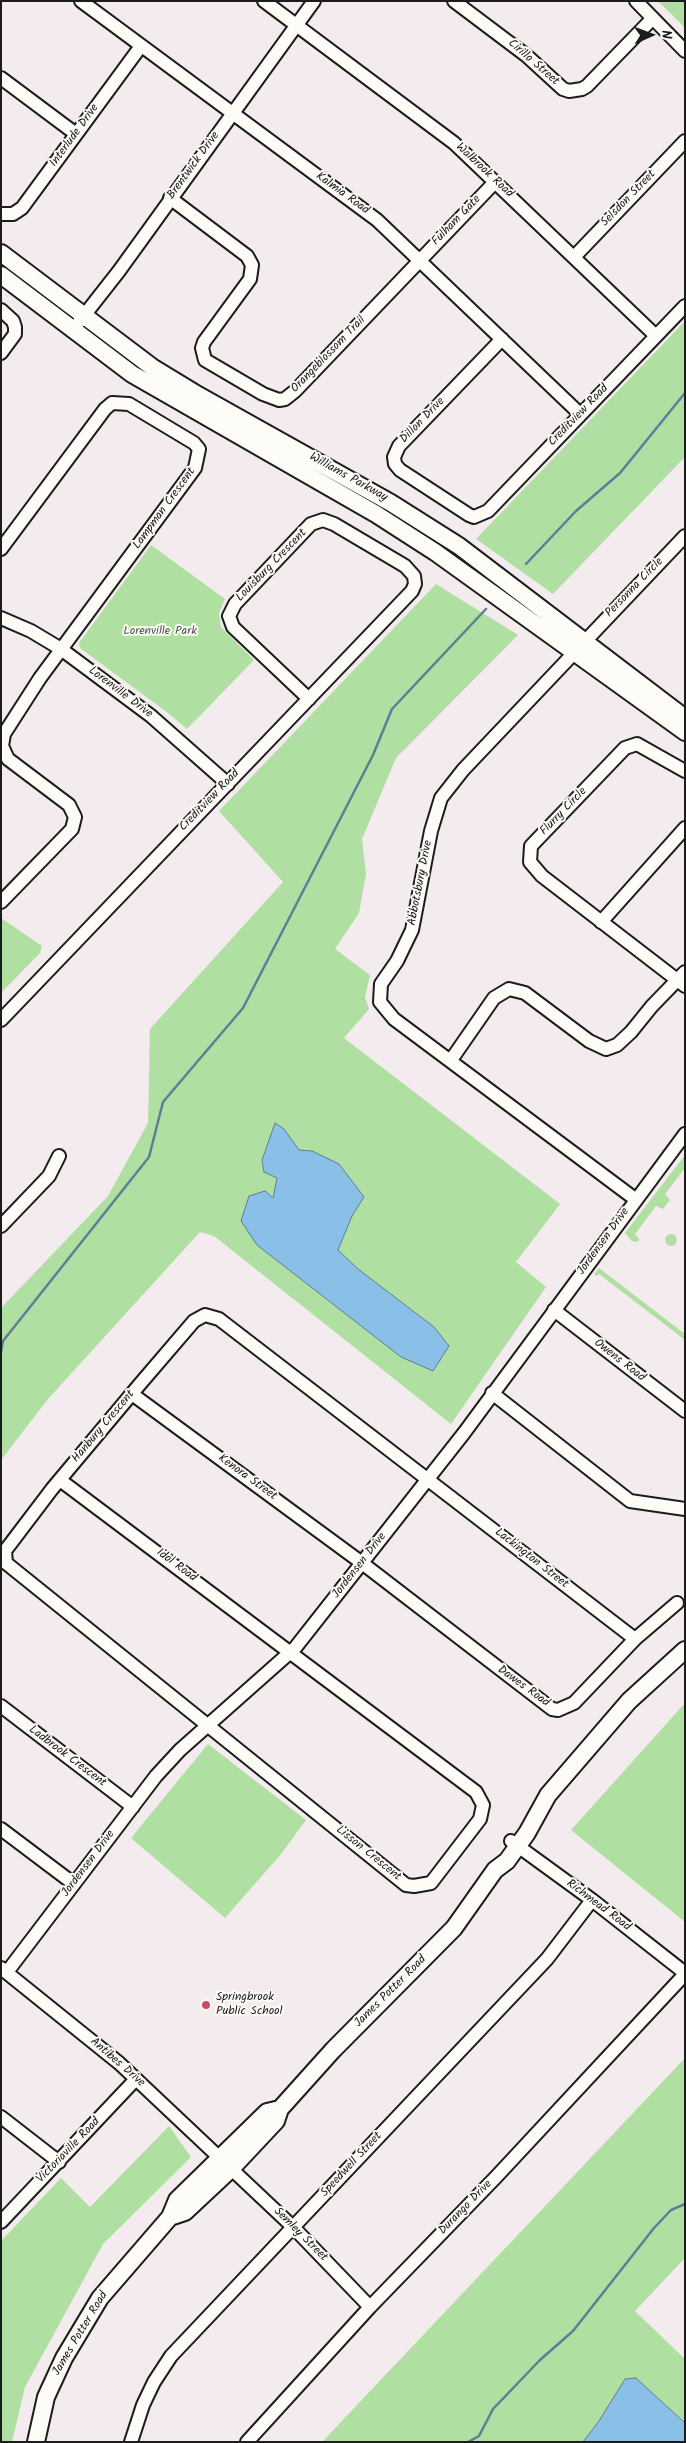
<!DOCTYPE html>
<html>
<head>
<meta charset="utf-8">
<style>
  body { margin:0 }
  #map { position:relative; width:686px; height:2443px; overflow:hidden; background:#f3ebee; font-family:Kalam,sans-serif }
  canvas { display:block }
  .frame { position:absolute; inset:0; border:2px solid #1c1c1c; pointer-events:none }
  .north { position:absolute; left:626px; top:10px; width:50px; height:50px; -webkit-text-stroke:4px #fdfcf7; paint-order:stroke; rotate:88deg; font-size:14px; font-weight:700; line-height:20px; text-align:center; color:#1c1c1c }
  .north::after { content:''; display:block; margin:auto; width:18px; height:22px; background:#1c1c1c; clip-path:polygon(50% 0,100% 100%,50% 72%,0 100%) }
</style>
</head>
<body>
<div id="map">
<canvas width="686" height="2443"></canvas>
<div class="frame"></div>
<div class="north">N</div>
</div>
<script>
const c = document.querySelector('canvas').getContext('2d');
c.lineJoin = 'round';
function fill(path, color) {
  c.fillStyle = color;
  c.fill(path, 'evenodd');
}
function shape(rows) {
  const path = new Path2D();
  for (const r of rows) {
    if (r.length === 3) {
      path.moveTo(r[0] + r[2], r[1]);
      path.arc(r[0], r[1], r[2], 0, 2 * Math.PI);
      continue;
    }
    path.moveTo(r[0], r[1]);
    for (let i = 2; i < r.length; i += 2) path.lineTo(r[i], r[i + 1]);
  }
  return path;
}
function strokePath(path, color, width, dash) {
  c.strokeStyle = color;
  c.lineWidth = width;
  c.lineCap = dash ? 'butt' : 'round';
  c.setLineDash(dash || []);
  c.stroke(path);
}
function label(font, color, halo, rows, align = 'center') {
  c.font = font + ' Kalam,sans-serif';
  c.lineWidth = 4;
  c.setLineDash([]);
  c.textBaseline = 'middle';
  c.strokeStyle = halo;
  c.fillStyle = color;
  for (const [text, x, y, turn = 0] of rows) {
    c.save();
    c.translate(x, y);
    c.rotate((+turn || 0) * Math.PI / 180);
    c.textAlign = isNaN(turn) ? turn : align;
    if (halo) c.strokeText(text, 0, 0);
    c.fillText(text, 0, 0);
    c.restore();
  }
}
fill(shape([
  [658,1,685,1,685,28],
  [685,321,685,457,553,594,476,539],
  [151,545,225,599,219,613,221,627,254,660,187,729,168,713,80,648,79,643],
  [436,584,518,635,396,758,362,839,366,874,359,913,335,949,370,975,365,997,369,1009,344,1038,560,1204,516,1262,546,1287,451,1424,214,1236,200,1232,48,1399,1,1460,1,1308,108,1196,148,1123,150,1029,283,882,219,811],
  [1,918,42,946,40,953,1,993],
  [685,1155,685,1168,665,1194,670,1200,663,1209,656,1206,635,1234,640,1240,636,1242,632,1241,625,1233],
  [671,1240,6],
  [599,1268,685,1334,685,1340,599,1274,597,1276,594,1274],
  [685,1703,685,1922,571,1830],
  [208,1744,306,1820,281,1854,225,1918,131,1838],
  [685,2058,685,2258,635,2311,685,2359,685,2442,322,2442],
  [169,2126,191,2157,103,2244,25,2387,12,2442,1,2442,1,2241,61,2178,90,2207]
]), '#b0e0a1');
const water = shape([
  [275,1123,284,1129,299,1150,312,1151,339,1164,364,1197,352,1216,338,1250,358,1269,434,1327,449,1346,433,1371,401,1357,257,1245,241,1221,249,1196,265,1191,273,1198,277,1178,264,1172,262,1160,275,1123],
  [636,2378,685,2423,685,2442,583,2442,599,2421,625,2379,636,2378]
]);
fill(water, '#8ac0e7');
strokePath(water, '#5e7e96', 1);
strokePath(shape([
  [526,564,576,511,620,473,685,393],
  [1,1352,3,1341,149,1157,163,1102,243,1008,373,755,392,709,486,609],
  [468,2442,479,2436,493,2409,540,2360,573,2331,654,2228,671,2210,685,2204]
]), '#5e7e96', 2.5);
const minor = shape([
  [81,1,377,220,580,414],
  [264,1,454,143,656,336],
  [454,1,527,56,563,89,569,91,582,89,587,86,653,18],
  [636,1,685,51],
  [1,78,76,134],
  [170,198,247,256,252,265,250,279,204,342,202,348,205,360,263,394,279,400,285,399,295,391,495,182],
  [1,214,13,214,22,208,141,46],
  [574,257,685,141],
  [1,310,13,321,15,327,15,334,1,353],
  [79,322,119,271,314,1],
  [502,339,399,446,394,457,395,464,400,470,469,515,474,517,488,511,685,306],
  [1,549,105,409,112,403,129,404,194,443,199,449,195,468,40,678,4,734,2,746,8,759,69,805,75,817,72,829,1,902],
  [1,618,31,631,61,649,151,716,228,784],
  [685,771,637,744,625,748,531,846,530,862,542,876,685,986],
  [601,922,685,828],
  [1,1020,412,591,415,584,414,576,405,566,334,524,323,520,311,524,235,604,229,616,233,627,309,699],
  [451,1060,494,998,509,989,525,993,589,1041,606,1049,617,1045,631,1032,652,1006,685,972],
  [635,1199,394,1019,380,1002,381,984,397,961,412,930,431,831,441,798,463,770,685,536],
  [1,1226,49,1176,59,1156],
  [554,1310,685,1411],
  [492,1393,630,1501,685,1509],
  [132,1394,362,1563,552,1709,558,1710,574,1703,635,1639,677,1603],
  [60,1480,476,1792,483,1805,480,1819,431,1883,414,1886,406,1885,6,1563,5,1551,52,1489,140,1384,194,1321,205,1315,219,1319,635,1639],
  [1,1706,133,1807],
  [1,1829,74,1884],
  [511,1841,592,1900,685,1973],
  [1,1968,119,2063,293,2227,370,2307],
  [7,1972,156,1776,180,1750,295,1648,464,1433,685,1134],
  [1,2117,59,2162],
  [1,2222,136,2079],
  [131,2442,143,2405,154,2382,171,2356,547,1959,592,1900],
  [247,2442,370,2307,496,2177,685,1974]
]);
const major = shape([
  [1,253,152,367,198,395,391,503,459,546,685,718],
  [1,275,132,374,376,514,435,552,685,732],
  [170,2217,185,2212,231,2169,276,2121,280,2109,333,2050,454,1928,495,1870,507,1861,527,1833,548,1795,629,1701,685,1650],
  [36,2442,46,2397,64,2358,100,2298,170,2217,177,2200,267,2112,280,2109]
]);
strokePath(minor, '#1c1c1c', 16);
strokePath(major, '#1c1c1c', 20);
strokePath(minor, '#fdfcf7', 12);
strokePath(major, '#fdfcf7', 16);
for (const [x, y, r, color] of [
  [206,2005,5,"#d1495b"]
]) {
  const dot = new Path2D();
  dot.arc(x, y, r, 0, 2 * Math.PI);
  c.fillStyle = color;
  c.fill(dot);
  strokePath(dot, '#fdfcf7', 2);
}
label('12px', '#1c1c1c', '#fdfcf7', [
  ["Cirillo Street",533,63,41],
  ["Interlude Drive",75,136,-54],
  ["Brentwick Drive",194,166,-54],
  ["Walbrook Road",484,171,43],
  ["Kalmia Road",342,194,36],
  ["Selsdon Street",629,199,-46],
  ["Fulham Gate",457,221,-46],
  ["Orangeblossom Trail",329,355,-46],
  ["Creditview Road",579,416,-46],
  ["Dillon Drive",423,421,-46],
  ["Williams Parkway",348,478,29],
  ["Lampman Crescent",165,509,-54],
  ["Louisburg Crescent",272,566,-46],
  ["Personna Circle",635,588,-46],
  ["Lorenville Drive",120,693,37],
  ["Creditview Road",210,801,-46],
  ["Flurry Circle",564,812,-46],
  ["Abbotsbury Drive",421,883,-79],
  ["Jordensen Drive",604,1242,-54],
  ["Owens Road",619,1361,38],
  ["Hanbury Crescent",104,1427,-50],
  ["Kenora Street",247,1478,36],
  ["Lackington Street",531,1559,38],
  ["Idol Road",176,1566,37],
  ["Jordensen Drive",360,1566,-52],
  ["Dawes Road",523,1687,36],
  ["Ladbrook Crescent",67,1757,37],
  ["Lisson Crescent",368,1854,39],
  ["Jordensen Drive",89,1864,-53],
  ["Richmead Road",598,1906,37],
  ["James Potter Road",391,1992,-45],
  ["Antibes Drive",117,2063,41],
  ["Victoriaville Road",69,2151,-46],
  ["Speedwell Street",352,2165,-47],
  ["Durango Drive",466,2208,-46],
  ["Semley Street",300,2235,45],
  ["James Potter Road",81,2334,-59]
]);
label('12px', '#485744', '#fdfcf7', [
  ["Lorenville Park",160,632]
]);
label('12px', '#1c1c1c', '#fdfcf7', [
  ["Springbrook",216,1998],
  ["Public School",216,2012]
], 'left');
</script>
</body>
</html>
